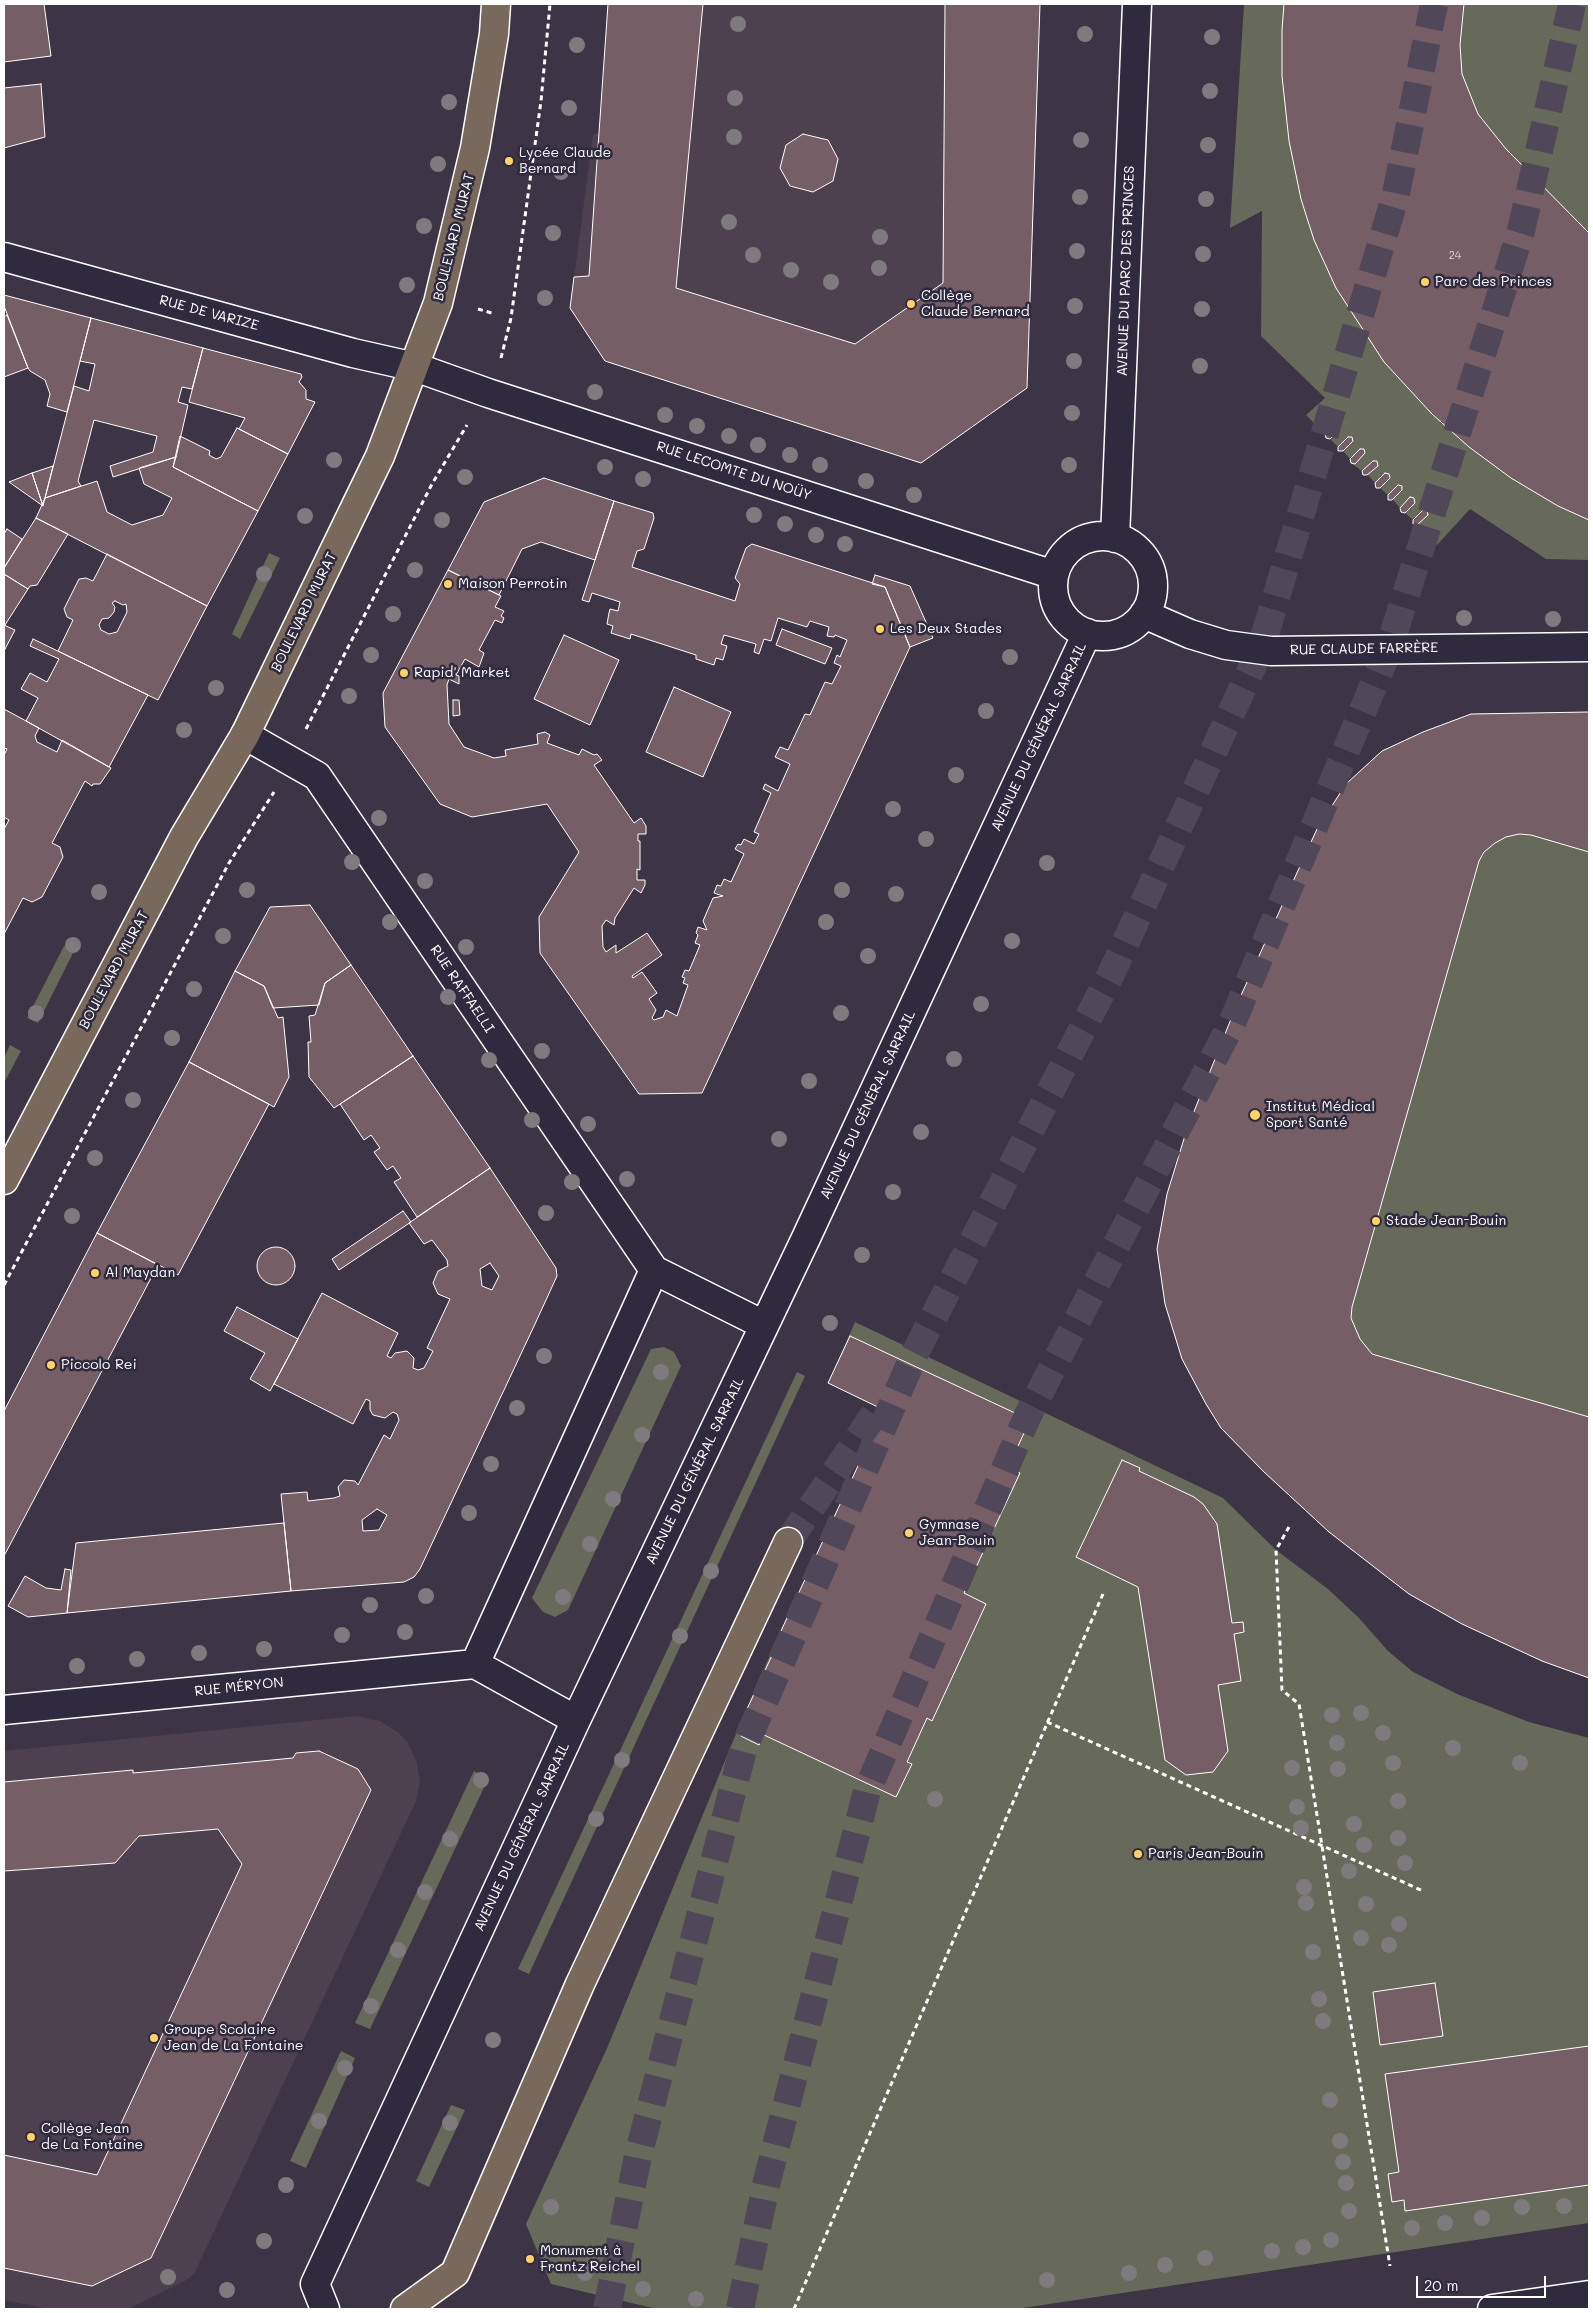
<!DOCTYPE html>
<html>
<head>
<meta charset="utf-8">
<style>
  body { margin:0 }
  #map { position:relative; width:1593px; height:2313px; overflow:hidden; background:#3d3445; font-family:Mali,sans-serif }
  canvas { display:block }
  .frame { position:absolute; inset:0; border:5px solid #fff; pointer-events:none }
  .scale { position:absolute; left:1416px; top:2276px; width:130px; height:22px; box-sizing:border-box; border:2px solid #fff; border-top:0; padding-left:6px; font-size:15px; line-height:18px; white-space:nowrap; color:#fff; -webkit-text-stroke:4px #2f2a3d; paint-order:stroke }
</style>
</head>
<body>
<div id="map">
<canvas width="1593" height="2313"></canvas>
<div class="frame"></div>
<div class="scale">20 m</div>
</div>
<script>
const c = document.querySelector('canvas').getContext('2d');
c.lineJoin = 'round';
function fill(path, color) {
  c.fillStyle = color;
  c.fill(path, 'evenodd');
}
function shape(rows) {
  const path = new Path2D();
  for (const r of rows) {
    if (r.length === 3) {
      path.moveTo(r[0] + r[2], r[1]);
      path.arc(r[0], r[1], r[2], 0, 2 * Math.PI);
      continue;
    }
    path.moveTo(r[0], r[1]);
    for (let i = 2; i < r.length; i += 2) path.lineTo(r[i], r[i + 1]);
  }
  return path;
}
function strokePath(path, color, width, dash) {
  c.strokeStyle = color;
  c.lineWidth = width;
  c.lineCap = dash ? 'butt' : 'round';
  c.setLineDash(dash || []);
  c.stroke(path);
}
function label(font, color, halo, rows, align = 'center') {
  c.font = font + ' Mali,sans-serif';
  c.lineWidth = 5;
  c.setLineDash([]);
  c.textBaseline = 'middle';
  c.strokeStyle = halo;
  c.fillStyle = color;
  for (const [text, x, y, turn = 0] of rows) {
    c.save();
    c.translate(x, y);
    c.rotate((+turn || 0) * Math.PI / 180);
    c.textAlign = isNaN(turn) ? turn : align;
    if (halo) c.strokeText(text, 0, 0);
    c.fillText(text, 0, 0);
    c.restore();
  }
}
fill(shape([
  [608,4,1040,4,1027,388,921,463,605,361,570,308,593,135,599,133],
  [357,1716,380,1721,399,1733,408,1743,417,1763,420,1782,416,1801,194,2274,185,2281,128,2309,48,2309,4,2300,4,1751]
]), '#4e414f');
fill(shape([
  [1244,4,1589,4,1589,560,1546,559,1470,509,1437,545,1417,525,1413,524,1413,520,1405,513,1401,512,1400,508,1393,500,1388,500,1388,495,1380,488,1376,488,1375,483,1368,475,1363,475,1362,471,1351,463,1350,459,1343,451,1338,451,1338,447,1330,439,1326,438,1325,434,1306,415,1325,398,1261,336,1262,211,1230,228],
  [269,553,280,558,240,639,232,634],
  [1589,712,1589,1678,1542,1661,1462,1624,1409,1594,1329,1532,1264,1472,1221,1428,1206,1404,1182,1359,1165,1304,1157,1249,1167,1194,1187,1130,1237,1004,1317,829,1346,784,1382,751,1423,732,1471,714],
  [64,946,74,951,38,1023,27,1018],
  [10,1045,21,1051,4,1083,4,1058],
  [855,1322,1223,1498,1276,1550,1328,1589,1359,1618,1388,1651,1413,1672,1457,1694,1529,1722,1589,1738,1589,2223,1016,2309,657,2309,551,2284,526,2224,608,2046,740,1724,773,1648,884,1410,828,1383],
  [664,1347,674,1352,681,1366,568,1610,555,1617,543,1612,532,1598,651,1349],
  [797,1372,805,1376,529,1974,518,1969],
  [474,1771,488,1779,370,2029,355,2023],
  [341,2051,355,2058,306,2168,290,2161],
  [451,2105,465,2110,429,2187,416,2181]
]), '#67695a');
const building = shape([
  [4,4,44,4,51,56,4,62,4,4],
  [608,4,703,4,676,288,855,344,943,283,945,4,1040,4,1027,388,921,463,605,361,570,308,574,277,589,276,608,4],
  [1284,4,1464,4,1460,45,1462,74,1478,114,1506,149,1589,233,1589,520,1558,506,1511,478,1469,447,1432,414,1384,362,1336,288,1314,240,1301,199,1289,141,1282,76,1282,30,1284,4],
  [41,84,45,137,4,148,4,88,41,84],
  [803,134,828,140,838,159,833,181,813,192,790,186,780,168,786,145,803,134],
  [4,295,91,318,67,412,47,406,50,394,45,380,30,371,28,368,4,306,4,295],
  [7,315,28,368,4,377,4,317,7,315],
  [91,318,203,348,192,389,182,387,178,402,188,405,176,457,113,477,110,466,153,452,157,436,94,420,78,481,81,486,45,498,74,386,89,391,95,364,80,361,91,318],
  [203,348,301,374,302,377,299,382,306,390,306,399,315,402,288,454,239,429,245,418,189,402,203,348],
  [1335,424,1339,425,1340,429,1330,439,1326,438,1325,434,1335,424],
  [237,428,288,454,258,511,173,467,180,436,210,451,209,455,216,459,221,457,237,428],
  [1348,437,1352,437,1353,441,1343,451,1338,451,1338,447,1348,437],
  [1360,449,1364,449,1365,453,1355,464,1351,463,1350,459,1360,449],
  [176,457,173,467,258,511,207,606,36,518,45,498,97,481,107,512,132,525,163,515,172,498,144,484,139,468,176,457],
  [1373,461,1377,461,1378,466,1367,475,1363,475,1362,471,1373,461],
  [53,466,43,506,32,473,53,466],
  [32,473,43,506,9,482,32,473],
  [1385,473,1389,474,1390,478,1380,488,1376,488,1375,483,1385,473],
  [544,478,614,501,595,560,541,542,522,549,499,595,448,570,484,502,544,478],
  [1398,485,1402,486,1402,490,1392,500,1388,500,1388,495,1398,485],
  [1410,497,1414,498,1415,503,1405,513,1401,512,1400,508,1410,497],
  [614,501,653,513,654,518,644,549,637,551,632,567,735,601,740,584,735,578,746,548,752,544,885,587,910,647,702,1093,639,1094,540,953,539,917,579,852,547,804,472,817,440,804,385,727,383,693,448,570,501,596,495,607,504,611,501,616,504,618,502,623,495,620,479,650,484,653,479,667,465,659,456,675,459,676,459,684,449,679,447,685,449,724,464,747,494,758,506,756,505,750,538,744,537,734,545,732,550,735,547,743,579,755,582,749,594,755,597,754,602,760,594,765,634,823,641,818,646,826,646,834,638,834,638,841,640,841,640,870,637,869,637,880,645,880,645,885,641,893,634,888,615,918,614,925,606,920,602,926,603,947,606,952,616,945,616,953,647,933,662,955,632,976,633,978,642,972,657,993,649,999,656,1010,652,1018,654,1020,663,1017,666,1010,677,1016,688,985,683,983,685,978,682,977,685,970,689,971,700,945,695,943,698,935,696,933,698,927,707,930,703,921,713,898,723,896,714,893,717,885,721,886,724,879,731,882,744,854,735,849,738,844,741,845,744,839,754,844,759,834,754,832,771,793,763,789,765,784,778,791,790,764,775,757,780,747,788,750,805,714,810,715,825,682,832,684,841,666,834,663,837,655,840,657,847,640,835,635,834,637,827,636,829,627,810,621,807,627,778,618,771,641,764,639,759,654,754,652,756,644,724,635,721,644,727,646,723,660,716,658,714,665,696,659,696,655,631,634,630,639,611,633,613,626,607,624,609,613,610,609,618,611,620,602,592,593,589,602,582,600,614,501],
  [1423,510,1427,510,1428,515,1417,525,1413,524,1413,520,1423,510],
  [36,518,68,534,37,585,30,586,28,589,4,574,4,568,36,518],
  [7,529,22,539,4,568,4,534,7,529],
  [107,554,207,606,158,700,58,651,73,620,67,617,64,609,79,579,86,578,93,581,107,554],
  [115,601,123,605,126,604,127,612,117,632,109,634,101,630,99,625,102,619,109,618,114,612,115,607,112,603,115,601],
  [4,574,28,589,5,625,4,625,4,574],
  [875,575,910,586,933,638,910,647,885,587,872,584,875,575],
  [4,625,15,630,4,651,4,625],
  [782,629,832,648,825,664,776,645,782,629],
  [564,635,619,660,590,725,534,699,564,635],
  [33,639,148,695,109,767,26,721,38,698,21,689,30,673,47,682,59,659,30,646,33,639],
  [674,687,731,712,703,777,646,752,674,687],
  [453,700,459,700,460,715,453,716,453,700],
  [4,709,39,728,35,736,37,742,57,752,62,740,111,768,100,784,93,784,92,786,85,781,52,843,60,847,63,857,42,897,32,902,23,898,4,934,4,829,9,820,4,817,4,755,7,749,4,748,4,709],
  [1589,712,1589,852,1531,835,1519,834,1506,837,1495,843,1484,852,1479,861,1352,1307,1351,1318,1360,1339,1372,1354,1589,1417,1589,1678,1542,1661,1462,1624,1409,1594,1329,1532,1264,1472,1221,1428,1206,1404,1182,1359,1165,1304,1157,1249,1167,1194,1187,1129,1237,1004,1317,829,1346,784,1382,751,1423,732,1471,714,1589,712],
  [310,905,351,965,325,983,319,1005,273,1008,264,986,235,971,270,907,310,905],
  [351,965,413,1056,334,1108,309,1077,308,1042,311,1042,309,1016,315,1015,325,983,351,965],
  [235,971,264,986,278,1018,283,1017,289,1077,274,1107,189,1062,235,971],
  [413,1056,490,1168,417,1217,394,1182,401,1178,393,1166,387,1170,374,1152,380,1148,371,1135,364,1140,340,1104,413,1056],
  [189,1062,269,1104,178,1275,97,1233,189,1062],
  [490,1168,556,1268,557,1276,535,1324,420,1569,414,1577,404,1582,291,1591,281,1494,307,1492,308,1501,334,1498,340,1496,338,1487,344,1480,355,1481,358,1485,384,1435,390,1439,399,1420,397,1414,393,1412,385,1418,373,1415,370,1410,370,1401,366,1399,353,1424,274,1384,322,1293,398,1333,387,1356,391,1358,395,1353,407,1351,414,1358,413,1368,418,1370,424,1368,433,1351,427,1348,450,1299,438,1294,433,1283,438,1271,448,1266,447,1260,432,1240,424,1244,409,1223,490,1168],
  [490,1263,499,1276,492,1290,482,1286,480,1269,490,1263],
  [377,1509,387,1515,379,1530,363,1531,362,1520,377,1509],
  [403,1211,411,1222,339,1270,332,1259,403,1211],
  [97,1233,158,1265,4,1556,4,1411,97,1233],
  [276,1266,19],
  [237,1307,298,1339,270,1391,250,1379,265,1353,224,1331,237,1307],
  [850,1336,1030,1420,1008,1468,1020,1473,964,1593,986,1604,932,1721,927,1718,907,1762,912,1764,896,1797,764,1735,759,1745,741,1736,746,1726,740,1724,775,1649,773,1648,884,1410,828,1383,850,1336],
  [1122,1460,1140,1468,1139,1471,1194,1497,1203,1504,1217,1524,1232,1623,1243,1622,1244,1632,1234,1634,1241,1681,1218,1685,1228,1751,1213,1772,1186,1775,1165,1760,1138,1587,1076,1557,1122,1460],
  [284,1523,291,1591,67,1613,76,1543,284,1523],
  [65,1569,71,1570,67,1613,28,1617,8,1606,25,1576,46,1588,61,1590,65,1569],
  [319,1751,358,1769,371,1790,151,2258,92,2286,4,2268,4,2155,97,2175,242,1864,218,1829,139,1836,115,1863,4,1871,4,1782,133,1770,133,1773,188,1768,293,1758,296,1753,319,1751],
  [1435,1983,1443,2036,1380,2045,1373,1992,1435,1983],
  [1589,2046,1589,2185,1405,2211,1404,2200,1392,2202,1388,2174,1399,2172,1385,2074,1589,2046]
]);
fill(building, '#755e65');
strokePath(building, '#fff', 1);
strokePath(shape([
  [788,1542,877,1410],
  [607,2309,638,2156,743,1750,914,1355,1112,972,1261,648,1396,194,1434,4],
  [740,2309,767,2181,867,1791,1028,1415,1232,1023,1389,648,1521,231,1572,4]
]), '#504858', 28, [28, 14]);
const street = shape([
  [4,257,353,353,415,367,488,393,1054,575],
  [1103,586,50],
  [1115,538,1137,4],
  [1144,614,1190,634,1226,645,1271,651,1589,647],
  [245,735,317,776,654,1270,764,1325],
  [475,1664,654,1270],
  [475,1664,576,1720],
  [4,1710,475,1664],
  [325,2309,315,2284,576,1720,806,1238,1087,633]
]);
const secondary = shape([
  [1492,2309,1589,2295]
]);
const primary = shape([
  [4,1180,184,837,245,735,380,456,438,303,475,148,494,34,496,4]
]);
const highway = shape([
  [405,2309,455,2273,580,1984,788,1542]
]);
strokePath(street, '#fff', 31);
strokePath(secondary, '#fff', 31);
strokePath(primary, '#fff', 31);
strokePath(highway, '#fff', 31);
strokePath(shape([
  [478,309,495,314],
  [501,358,511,318,541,101,550,4],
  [306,729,432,484,467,425],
  [4,1285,229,863,274,792],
  [1289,1527,1276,1550,1282,1690,1299,1704,1390,2266],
  [1047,1722,1423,1891],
  [794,2309,1103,1594]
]), '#fff', 3, [5, 4]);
strokePath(street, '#2f2a3d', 28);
strokePath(secondary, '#2f2a3d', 28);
strokePath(primary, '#78695c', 28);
strokePath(highway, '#78695c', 28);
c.fillStyle = '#7e7a7e';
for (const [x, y] of [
  [738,24],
  [1085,34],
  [1212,37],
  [577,45],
  [1210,91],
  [735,98],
  [449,102],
  [569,108],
  [734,137],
  [1081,140],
  [1208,145],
  [438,164],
  [561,172],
  [1080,197],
  [1206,199],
  [729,222],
  [424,226],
  [553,233],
  [880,237],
  [1077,251],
  [1203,254],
  [753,255],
  [879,268],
  [791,270],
  [831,282],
  [407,285],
  [545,298],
  [1075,306],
  [1202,309],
  [1074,361],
  [1200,366],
  [595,392],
  [1072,413],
  [665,415],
  [697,426],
  [729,436],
  [758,445],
  [790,455],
  [334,460],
  [820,465],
  [1069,465],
  [605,467],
  [465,477],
  [643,479],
  [866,481],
  [914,495],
  [754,515],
  [305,516],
  [442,520],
  [785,524],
  [816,535],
  [845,544],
  [415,570],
  [264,574],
  [393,614],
  [1464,618],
  [1553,619],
  [371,655],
  [1010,657],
  [216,688],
  [349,696],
  [986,711],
  [184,730],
  [956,775],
  [893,809],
  [379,818],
  [926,839],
  [352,862],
  [1047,863],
  [425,881],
  [247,890],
  [842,890],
  [99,892],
  [896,894],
  [390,922],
  [826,922],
  [223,936],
  [1012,941],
  [73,945],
  [466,947],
  [868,956],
  [194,989],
  [448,997],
  [981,1004],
  [36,1013],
  [841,1013],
  [172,1038],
  [542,1051],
  [954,1059],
  [489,1060],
  [809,1081],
  [133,1100],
  [532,1120],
  [588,1124],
  [921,1132],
  [779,1139],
  [95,1158],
  [627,1179],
  [572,1182],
  [893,1192],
  [546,1213],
  [72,1216],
  [862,1255],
  [830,1323],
  [544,1356],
  [661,1372],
  [517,1408],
  [642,1435],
  [491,1464],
  [613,1499],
  [469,1513],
  [590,1544],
  [711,1571],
  [426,1596],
  [563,1597],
  [370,1605],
  [405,1632],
  [342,1635],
  [680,1636],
  [264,1649],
  [199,1653],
  [137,1659],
  [77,1666],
  [1361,1713],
  [1332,1715],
  [1383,1733],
  [1337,1743],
  [1453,1748],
  [622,1760],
  [1393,1763],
  [1520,1763],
  [1292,1768],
  [1338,1769],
  [481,1780],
  [935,1799],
  [1398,1801],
  [1297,1807],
  [596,1819],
  [1354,1824],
  [1301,1828],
  [1398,1838],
  [450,1839],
  [1364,1845],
  [1405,1863],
  [1349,1871],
  [1304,1887],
  [425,1892],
  [1306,1903],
  [1366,1904],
  [1399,1924],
  [1361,1938],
  [1389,1945],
  [398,1950],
  [1313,1952],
  [1319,1999],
  [371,2006],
  [1323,2021],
  [493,2040],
  [345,2068],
  [1330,2100],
  [319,2121],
  [450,2123],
  [1340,2141],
  [1343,2162],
  [1346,2183],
  [286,2185],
  [1564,2206],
  [551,2207],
  [1522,2207],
  [1349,2211],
  [1482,2218],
  [1445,2223],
  [1412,2228],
  [1331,2240],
  [264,2241],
  [1303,2247],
  [1272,2251],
  [1205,2258],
  [1165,2265],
  [585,2273],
  [1129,2273],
  [168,2277],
  [1047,2280],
  [643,2289],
  [227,2290],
  [696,2299]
]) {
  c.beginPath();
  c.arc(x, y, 8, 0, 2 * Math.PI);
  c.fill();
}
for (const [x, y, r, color] of [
  [509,161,5,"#ffd166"],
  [1425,282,5,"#ffd166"],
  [911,304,5,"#ffd166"],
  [448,584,5,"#ffd166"],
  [880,629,5,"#ffd166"],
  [404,673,5,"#ffd166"],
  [1255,1115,6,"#ffd166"],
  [1376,1221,5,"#ffd166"],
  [95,1273,5,"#ffd166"],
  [51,1365,5,"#ffd166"],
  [909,1533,5,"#ffd166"],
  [1138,1854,5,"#ffd166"],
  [154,2038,5,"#ffd166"],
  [31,2137,5,"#ffd166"],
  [530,2259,5,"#ffd166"]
]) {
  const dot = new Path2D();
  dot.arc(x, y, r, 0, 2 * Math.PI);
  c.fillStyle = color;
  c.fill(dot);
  strokePath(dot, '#2f2a3d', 2);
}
label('11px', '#dcd7d8', null, [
  ["24",1455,256]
]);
label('14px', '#fff', '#2f2a3d', [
  ["Lycée Claude",519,153],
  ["Bernard",519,169],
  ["Parc des Princes",1435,282],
  ["Collège",921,296],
  ["Claude Bernard",921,312],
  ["Maison Perrotin",458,584],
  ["Les Deux Stades",890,629],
  ["Rapid' Market",414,673],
  ["Institut Médical",1266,1107],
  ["Sport Santé",1266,1123],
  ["Stade Jean-Bouin",1386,1221],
  ["Al Maydan",105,1273],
  ["Piccolo Rei",61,1365],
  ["Gymnase",919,1525],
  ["Jean-Bouin",919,1541],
  ["Paris Jean-Bouin",1148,1854],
  ["Groupe Scolaire",164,2030],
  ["Jean de La Fontaine",164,2046],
  ["Collège Jean",41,2129],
  ["de La Fontaine",41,2145],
  ["Monument à",540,2251],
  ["Frantz Reichel",540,2267]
], 'left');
label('14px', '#fff', '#2f2a3d', [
  ["BOULEVARD MURAT",454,237,-76],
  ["AVENUE DU PARC DES PRINCES",1126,271,-88],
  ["RUE DE VARIZE",209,313,15],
  ["RUE LECOMTE DU NOÜY",734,471,18],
  ["BOULEVARD MURAT",304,612,-64],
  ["RUE CLAUDE FARRÈRE",1364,649,-1],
  ["AVENUE DU GÉNÉRAL SARRAIL",1039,737,-65],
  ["BOULEVARD MURAT",114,970,-62],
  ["RUE RAFFAELLI",462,989,56],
  ["AVENUE DU GÉNÉRAL SARRAIL",868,1105,-65],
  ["AVENUE DU GÉNÉRAL SARRAIL",695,1471,-64],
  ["RUE MÉRYON",239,1687,-6],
  ["AVENUE DU GÉNÉRAL SARRAIL",522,1837,-65]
]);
</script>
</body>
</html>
